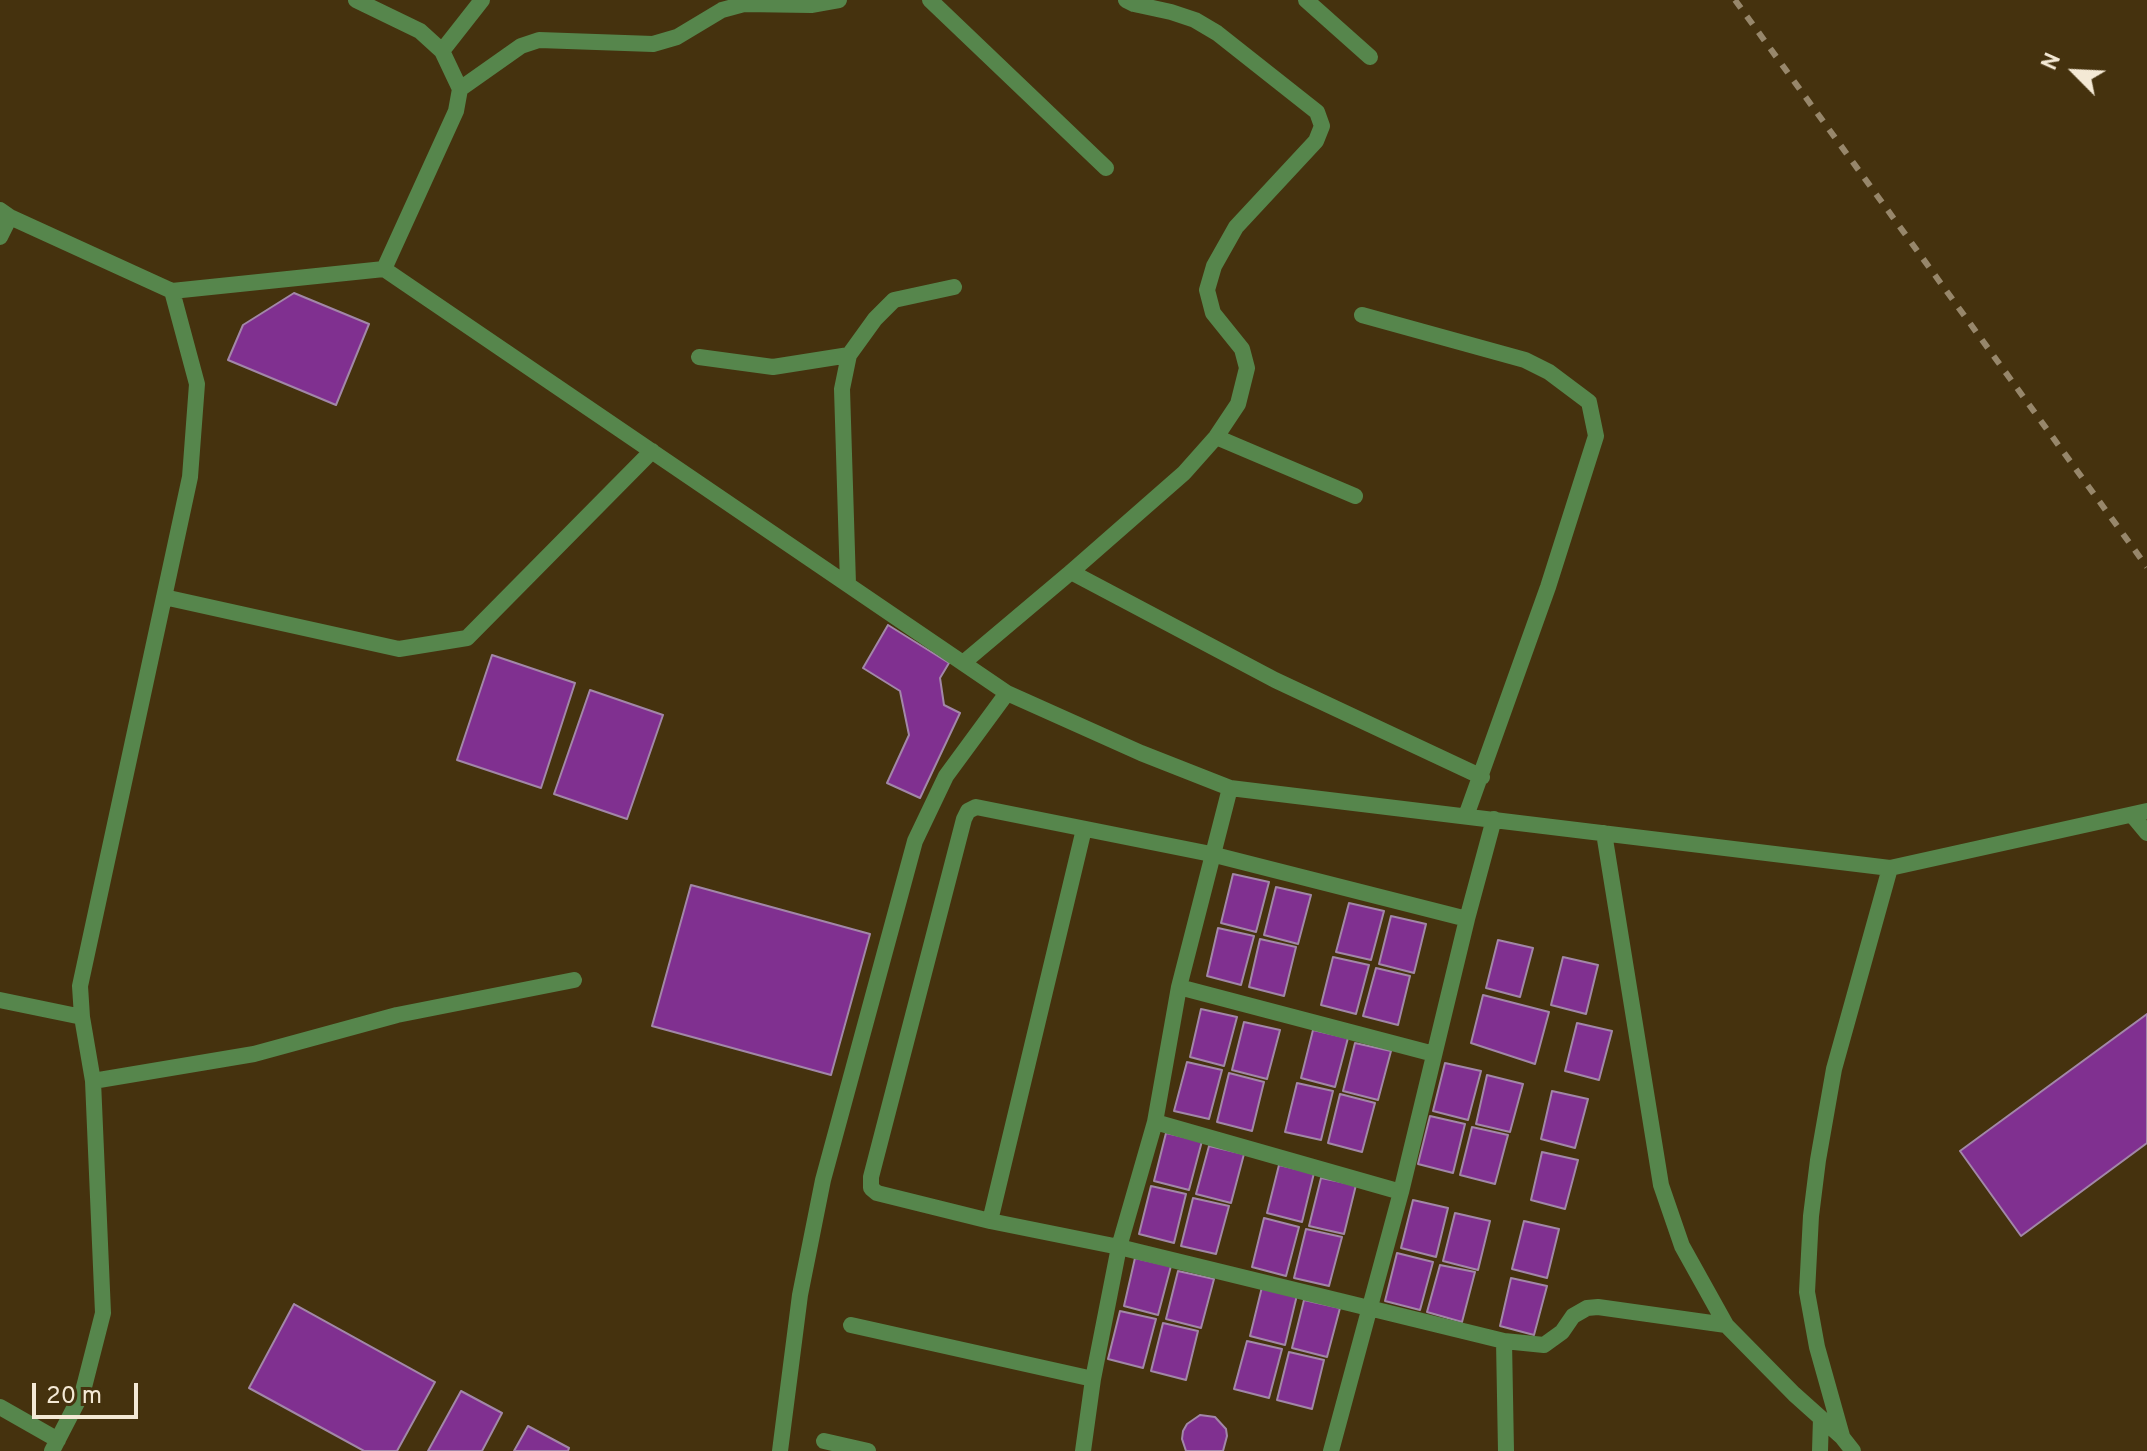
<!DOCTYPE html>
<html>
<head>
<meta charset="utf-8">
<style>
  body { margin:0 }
  #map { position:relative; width:2147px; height:1451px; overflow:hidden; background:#45320e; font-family:Overpass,sans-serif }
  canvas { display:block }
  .north { position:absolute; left:2035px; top:32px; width:80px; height:80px; -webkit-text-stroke:6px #45320e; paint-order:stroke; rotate:294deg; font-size:22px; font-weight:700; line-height:32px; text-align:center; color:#f4e9d5 }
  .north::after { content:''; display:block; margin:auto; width:28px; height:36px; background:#f4e9d5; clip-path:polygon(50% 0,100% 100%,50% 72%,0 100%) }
  .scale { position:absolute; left:32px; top:1383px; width:106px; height:36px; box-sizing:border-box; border:4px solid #f4e9d5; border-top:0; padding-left:10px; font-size:24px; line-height:28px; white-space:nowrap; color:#f4e9d5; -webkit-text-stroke:6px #45320e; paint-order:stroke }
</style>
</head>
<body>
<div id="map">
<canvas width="2147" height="1451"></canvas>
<div class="north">N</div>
<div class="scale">20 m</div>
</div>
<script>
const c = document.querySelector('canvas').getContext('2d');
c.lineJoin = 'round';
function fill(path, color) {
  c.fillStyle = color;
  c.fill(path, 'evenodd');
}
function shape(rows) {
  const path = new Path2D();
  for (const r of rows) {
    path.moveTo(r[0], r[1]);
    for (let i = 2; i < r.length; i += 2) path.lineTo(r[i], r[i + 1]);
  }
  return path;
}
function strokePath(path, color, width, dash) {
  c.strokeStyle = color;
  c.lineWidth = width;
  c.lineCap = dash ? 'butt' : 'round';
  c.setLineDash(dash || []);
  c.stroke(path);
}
const building = shape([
  [294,293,369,324,336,405,228,360,243,325,294,293],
  [888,625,949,663,940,678,944,705,960,713,920,798,887,783,909,735,900,691,863,668,888,625],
  [492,655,575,683,541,788,457,760,492,655],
  [590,690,663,715,627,819,554,794,590,690],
  [1233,874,1269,882,1256,932,1221,923,1233,874],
  [691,885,870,934,831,1075,652,1026,691,885],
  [1276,887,1311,895,1298,944,1264,935,1276,887],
  [1349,903,1384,911,1371,960,1336,952,1349,903],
  [1391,916,1426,924,1414,973,1379,964,1391,916],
  [1218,928,1254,936,1241,985,1207,976,1218,928],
  [1260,939,1296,947,1284,996,1249,987,1260,939],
  [1498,940,1533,948,1520,997,1486,988,1498,940],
  [1333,957,1369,965,1356,1014,1321,1005,1333,957],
  [1563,957,1598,965,1586,1014,1551,1005,1563,957],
  [1376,968,1410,976,1398,1025,1363,1016,1376,968],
  [1483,995,1549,1012,1535,1064,1471,1043,1483,995],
  [1201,1009,1237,1017,1224,1066,1190,1057,1201,1009],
  [2147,1014,2147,1143,2021,1236,1960,1151,2147,1014],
  [1244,1022,1280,1030,1267,1079,1232,1070,1244,1022],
  [1577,1023,1612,1031,1599,1080,1565,1071,1577,1023],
  [1313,1030,1348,1038,1335,1087,1301,1078,1313,1030],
  [1355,1043,1391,1051,1378,1100,1343,1091,1355,1043],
  [1187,1062,1222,1070,1209,1119,1174,1111,1187,1062],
  [1445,1063,1481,1071,1468,1120,1433,1111,1445,1063],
  [1229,1073,1264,1082,1252,1131,1217,1122,1229,1073],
  [1487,1075,1523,1084,1510,1132,1476,1124,1487,1075],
  [1297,1083,1333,1091,1321,1140,1285,1132,1297,1083],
  [1552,1091,1588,1099,1575,1148,1541,1139,1552,1091],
  [1340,1094,1375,1103,1362,1152,1328,1143,1340,1094],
  [1430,1116,1465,1124,1453,1173,1418,1164,1430,1116],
  [1472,1127,1508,1135,1495,1184,1460,1175,1472,1127],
  [1166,1133,1202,1141,1189,1190,1154,1181,1166,1133],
  [1209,1146,1244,1154,1231,1203,1196,1194,1209,1146],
  [1542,1152,1578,1160,1565,1209,1531,1200,1542,1152],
  [1279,1165,1314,1173,1302,1222,1267,1213,1279,1165],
  [1321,1178,1356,1185,1344,1234,1309,1226,1321,1178],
  [1151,1186,1186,1194,1174,1243,1139,1234,1151,1186],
  [1193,1198,1229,1206,1216,1254,1181,1246,1193,1198],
  [1413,1200,1448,1208,1436,1257,1401,1248,1413,1200],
  [1455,1213,1490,1221,1478,1270,1443,1261,1455,1213],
  [1264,1218,1299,1227,1286,1276,1252,1267,1264,1218],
  [1524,1221,1559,1229,1547,1278,1512,1269,1524,1221],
  [1306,1229,1342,1237,1329,1286,1294,1278,1306,1229],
  [1397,1253,1433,1262,1420,1310,1385,1301,1397,1253],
  [1135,1258,1171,1266,1158,1315,1124,1306,1135,1258],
  [1440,1265,1475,1272,1462,1322,1427,1312,1440,1265],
  [1178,1271,1214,1279,1201,1328,1166,1319,1178,1271],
  [1511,1278,1547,1286,1534,1335,1500,1326,1511,1278],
  [1262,1287,1297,1295,1285,1345,1250,1336,1262,1287],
  [1304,1300,1340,1308,1327,1357,1292,1348,1304,1300],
  [294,1304,435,1382,397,1451,364,1451,249,1388,294,1304],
  [1120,1311,1156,1319,1143,1368,1108,1359,1120,1311],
  [1163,1323,1198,1331,1186,1380,1151,1371,1163,1323],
  [1247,1341,1282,1349,1269,1398,1234,1389,1247,1341],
  [1289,1352,1324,1360,1312,1409,1277,1400,1289,1352],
  [461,1391,502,1413,482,1451,428,1451,461,1391],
  [1200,1415,1215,1417,1226,1429,1227,1436,1223,1451,1186,1451,1182,1439,1183,1431,1187,1424,1200,1415],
  [528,1426,569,1448,568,1451,514,1451,528,1426]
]);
fill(building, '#803090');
strokePath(building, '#a287a8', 2);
strokePath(shape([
  [356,0,420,31,442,51,460,89,456,111,384,269],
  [930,0,1106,168],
  [1306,0,1370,57],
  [442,51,482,0],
  [460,89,521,46,539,40,653,44,677,37,722,10,744,4,811,5,839,0],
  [0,210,10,217,172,291,384,269,1007,693,1141,753,1230,788,1890,868,2147,811],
  [0,237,10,217],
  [1362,315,1525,360,1549,372,1589,402,1596,436,1548,587,1466,816],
  [699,357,773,367,849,355],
  [1216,437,1355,496],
  [1071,572,1275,680,1482,777],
  [848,584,842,389,849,355,875,319,894,300,954,287],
  [164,597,399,649,467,638,652,451],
  [963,663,1071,572,1184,473,1216,437,1238,404,1247,368,1242,349,1213,313,1207,290,1214,266,1236,227,1316,141,1322,126,1317,112,1217,33,1195,20,1171,12,1134,4,1126,0],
  [2132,815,2147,833],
  [1604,833,1661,1185,1682,1246,1726,1325,1794,1394,1842,1437,1853,1451],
  [1467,919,1211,854,976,807,968,811,964,819,871,1177,871,1188,877,1193,990,1221,1119,1247,1504,1341,1544,1345,1562,1332,1573,1316,1587,1308,1598,1307,1726,1325],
  [1179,987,1434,1054],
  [0,1000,82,1017],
  [93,1081,254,1054,397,1015,574,980],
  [1155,1122,1401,1192],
  [990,1221,1084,829],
  [851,1325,1093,1379],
  [1504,1341,1506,1451],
  [0,1407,58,1440],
  [1842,1436,1817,1347,1807,1292,1811,1216,1818,1160,1834,1069,1890,868],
  [824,1441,868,1451],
  [52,1451,83,1391,103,1313,93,1081,82,1017,80,986,190,477,197,384,172,291],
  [780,1451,800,1295,823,1180,915,841,946,776,1007,693],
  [1083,1451,1093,1379,1119,1247,1155,1122,1179,987,1230,788],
  [1331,1451,1401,1192,1467,919,1494,819],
  [1820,1451,1821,1418]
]), '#56864c', 16);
strokePath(shape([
  [1735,0,2147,567]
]), '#97876b', 6, [10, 10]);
</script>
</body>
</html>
